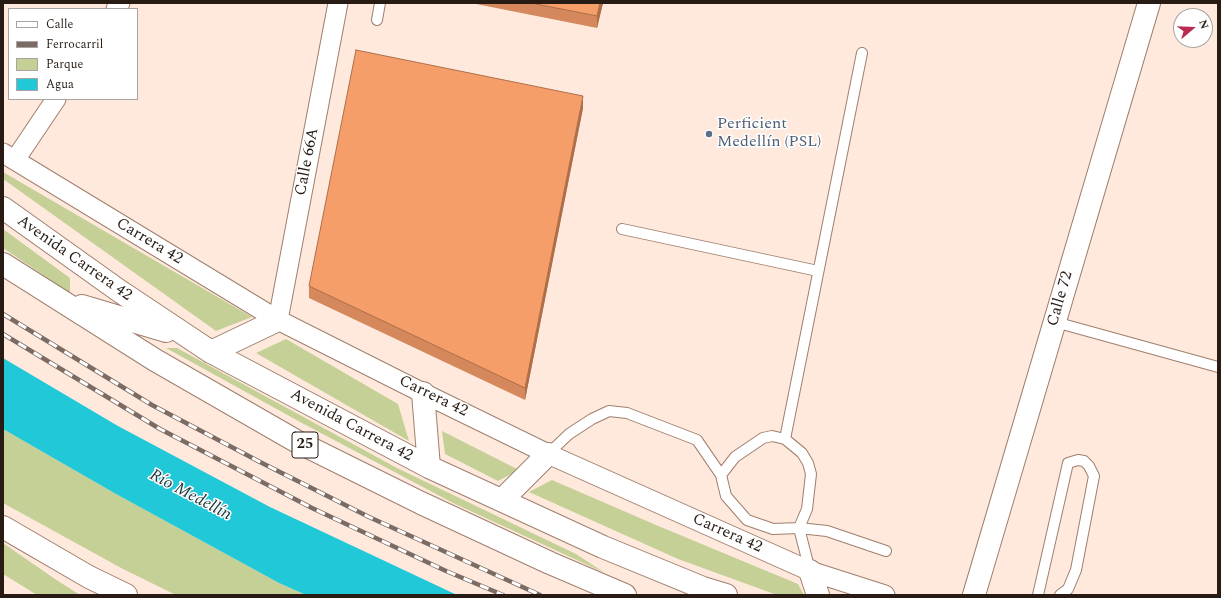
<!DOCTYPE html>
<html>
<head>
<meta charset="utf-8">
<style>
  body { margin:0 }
  #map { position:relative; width:1221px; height:598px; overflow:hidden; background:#ffe9dd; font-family:Spectral,serif }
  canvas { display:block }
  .frame { position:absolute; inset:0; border:4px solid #271b14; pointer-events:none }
  .legend { position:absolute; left:8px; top:8px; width:130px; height:92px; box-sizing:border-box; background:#fff; border:1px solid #a9a4a1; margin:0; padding:5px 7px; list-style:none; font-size:12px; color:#271b14 }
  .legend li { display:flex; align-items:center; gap:8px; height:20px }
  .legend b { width:20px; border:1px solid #a9a4a1 }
  .north { position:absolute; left:1173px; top:8px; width:40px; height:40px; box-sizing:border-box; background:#fff; border:1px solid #a9a4a1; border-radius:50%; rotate:71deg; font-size:11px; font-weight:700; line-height:16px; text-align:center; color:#271b14 }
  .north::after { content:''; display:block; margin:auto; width:14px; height:18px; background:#bb2a50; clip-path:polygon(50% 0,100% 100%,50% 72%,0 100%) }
</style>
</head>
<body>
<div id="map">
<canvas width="1221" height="598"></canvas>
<div class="frame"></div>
<ul class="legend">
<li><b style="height:5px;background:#fff"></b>Calle</li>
<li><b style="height:5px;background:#7b6b62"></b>Ferrocarril</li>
<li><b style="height:11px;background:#c5d097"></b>Parque</li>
<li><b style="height:11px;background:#21c8d8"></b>Agua</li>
</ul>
<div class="north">N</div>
</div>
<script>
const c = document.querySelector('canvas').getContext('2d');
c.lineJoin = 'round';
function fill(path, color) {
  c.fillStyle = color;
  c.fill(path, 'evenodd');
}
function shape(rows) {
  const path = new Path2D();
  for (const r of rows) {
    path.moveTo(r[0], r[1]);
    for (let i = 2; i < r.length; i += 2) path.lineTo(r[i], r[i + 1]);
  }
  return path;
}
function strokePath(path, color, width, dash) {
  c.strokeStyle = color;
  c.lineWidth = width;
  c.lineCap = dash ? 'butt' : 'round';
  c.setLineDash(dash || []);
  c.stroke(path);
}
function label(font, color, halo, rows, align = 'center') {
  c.font = font + ' Spectral,serif';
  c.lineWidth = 3;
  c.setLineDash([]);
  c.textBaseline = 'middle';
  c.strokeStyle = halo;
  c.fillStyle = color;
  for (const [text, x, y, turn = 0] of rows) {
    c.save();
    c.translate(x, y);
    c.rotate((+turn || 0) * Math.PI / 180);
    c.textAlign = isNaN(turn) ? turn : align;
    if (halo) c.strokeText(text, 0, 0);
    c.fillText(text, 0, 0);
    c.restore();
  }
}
fill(shape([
  [3,172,252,317,216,331,3,179],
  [3,229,70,278,70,293,3,248],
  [286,339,398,404,409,441,256,353],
  [166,348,177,348,397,468,576,554,605,573,453,503,302,423],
  [3,429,116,494,279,583,306,595,176,595,123,569,3,503],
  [442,431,519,470,498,481,445,454],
  [552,480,656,525,798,584,804,595,777,595,678,559,529,492],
  [3,543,55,579,80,595,37,595,3,574]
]), '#c5d097');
fill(shape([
  [3,358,118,426,270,507,457,595,306,595,279,583,116,494,3,429]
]), '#21c8d8');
const service = shape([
  [377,20,380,3],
  [622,229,818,271],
  [1055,322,1218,367],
  [548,454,569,434,592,419,609,411,627,413,697,440,721,475,726,496,747,520,773,529,799,528,827,531,886,551],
  [721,475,735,457,763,438,772,436,785,439],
  [810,571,799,528,807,509,811,474,808,463,802,453,785,439,862,53],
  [1038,595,1068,463,1078,460,1084,461,1089,466,1094,476,1076,570,1068,589,1060,595]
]);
const minor = shape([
  [116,9,120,3],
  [3,153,278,320,423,393,548,454,810,571,885,595],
  [15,160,56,99],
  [278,320,338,3]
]);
const tertiary = shape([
  [974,595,1149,3]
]);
const trunk = shape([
  [3,208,118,290,211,352,429,467,603,547,703,588,726,595],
  [3,264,155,360,296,441,421,503,550,563,625,595],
  [82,306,166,331],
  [211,352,278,320],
  [423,393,429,467],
  [502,500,548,454],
  [3,527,89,577,126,595],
  [810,571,818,595]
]);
strokePath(service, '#9f7f6d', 12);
strokePath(minor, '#9f7f6d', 21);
strokePath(tertiary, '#9f7f6d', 24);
strokePath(trunk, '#9f7f6d', 24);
strokePath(service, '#fff', 10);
strokePath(minor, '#fff', 19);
strokePath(tertiary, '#fff', 22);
strokePath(trunk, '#fff', 22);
const rail = shape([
  [3,314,152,405,260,462,369,517,540,595],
  [3,334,160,429,312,508,446,571,503,595]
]);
strokePath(rail, '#7b6b62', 4.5);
strokePath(rail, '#fff', 3, [9]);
fill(shape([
  [471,3,603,3,597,28],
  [583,108,525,400,309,298,309,286]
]), '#d4885b');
fill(shape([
  [600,3,603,3,597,28,597,16],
  [583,96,583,108,525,400,525,388]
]), '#ac6f4a');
const building = shape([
  [531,3,600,3,597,16,531,3],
  [356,50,583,96,525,388,309,286,356,50]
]);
fill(building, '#f69e6a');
strokePath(building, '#ac6f4a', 1);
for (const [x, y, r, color] of [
  [709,134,4,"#5c6f8a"]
]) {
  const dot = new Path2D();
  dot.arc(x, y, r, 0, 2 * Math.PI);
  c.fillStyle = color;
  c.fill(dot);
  strokePath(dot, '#fff', 1.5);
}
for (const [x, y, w] of [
  [305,445,26]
]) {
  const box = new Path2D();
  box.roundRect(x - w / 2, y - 13, w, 26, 3);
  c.fillStyle = '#fff';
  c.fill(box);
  strokePath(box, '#271b14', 1);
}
label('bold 15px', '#271b14', null, [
  ["25",305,445]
]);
label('16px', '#4e5e75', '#fff', [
  ["Perficient",717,125],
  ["Medellín (PSL)",717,143]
], 'left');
label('16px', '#271b14', '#fff', [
  ["Calle 66A",308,162,-79],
  ["Carrera 42",149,242,31],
  ["Avenida Carrera 42",74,259,35],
  ["Calle 72",1061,299,-74],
  ["Carrera 42",433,397,26],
  ["Avenida Carrera 42",351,426,28],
  ["Carrera 42",727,534,24]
]);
label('italic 17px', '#213a3d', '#fff', [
  ["Río Medellín",190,496,28]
]);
</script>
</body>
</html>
